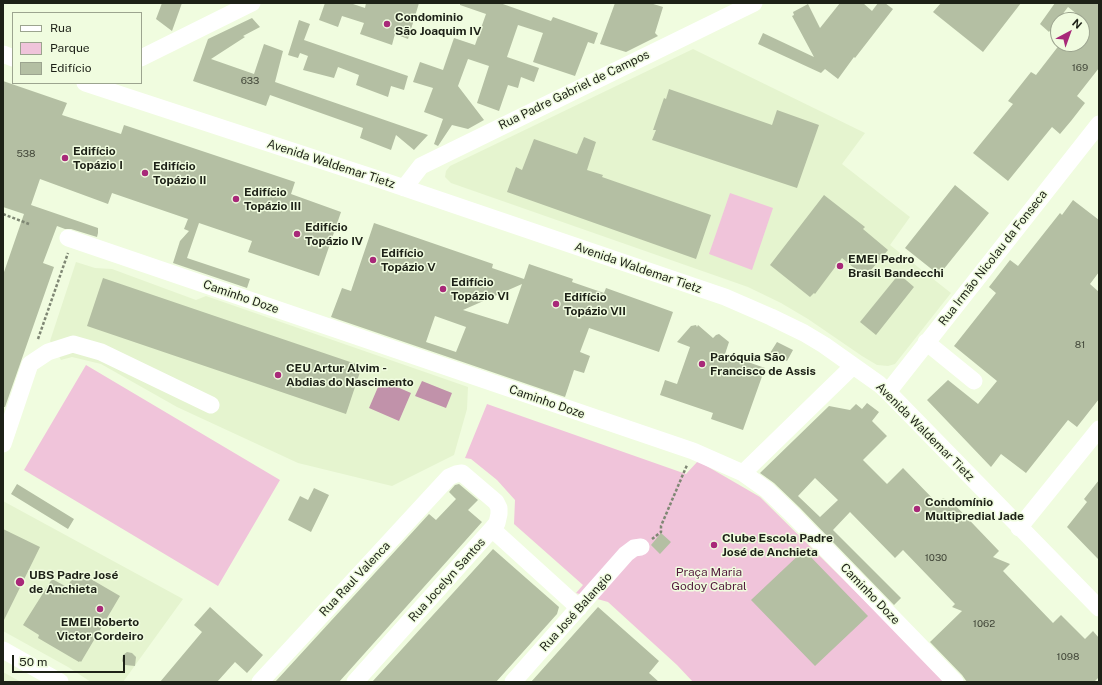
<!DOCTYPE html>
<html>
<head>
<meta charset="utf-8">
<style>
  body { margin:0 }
  #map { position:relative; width:1102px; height:685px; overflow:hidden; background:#f0fcdf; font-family:"Public Sans",sans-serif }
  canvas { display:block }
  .frame { position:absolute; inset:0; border:4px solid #1d2117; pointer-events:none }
  .legend { position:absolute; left:12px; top:12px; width:130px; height:72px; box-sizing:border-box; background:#f0fcdf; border:1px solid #9ca48f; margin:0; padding:5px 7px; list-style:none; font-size:12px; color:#1d2117 }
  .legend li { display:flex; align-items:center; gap:8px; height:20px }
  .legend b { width:20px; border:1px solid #9ca48f }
  .north { position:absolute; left:1050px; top:12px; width:40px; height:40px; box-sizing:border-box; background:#f0fcdf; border:1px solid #9ca48f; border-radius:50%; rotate:41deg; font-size:11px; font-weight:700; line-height:16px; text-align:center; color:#1d2117 }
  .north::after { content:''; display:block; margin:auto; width:14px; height:18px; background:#a82979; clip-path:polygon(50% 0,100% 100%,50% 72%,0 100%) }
  .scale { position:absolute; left:12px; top:655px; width:113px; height:18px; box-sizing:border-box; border:2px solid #1d2117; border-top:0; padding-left:5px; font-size:12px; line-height:14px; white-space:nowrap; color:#1d2117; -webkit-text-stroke:3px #f0fcdf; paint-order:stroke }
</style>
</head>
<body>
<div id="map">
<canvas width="1102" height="685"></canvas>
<div class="frame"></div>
<ul class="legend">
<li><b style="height:5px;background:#fff"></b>Rua</li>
<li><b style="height:11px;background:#f0c4da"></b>Parque</li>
<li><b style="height:11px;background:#b4bfa3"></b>Edifício</li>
</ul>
<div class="north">N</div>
<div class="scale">50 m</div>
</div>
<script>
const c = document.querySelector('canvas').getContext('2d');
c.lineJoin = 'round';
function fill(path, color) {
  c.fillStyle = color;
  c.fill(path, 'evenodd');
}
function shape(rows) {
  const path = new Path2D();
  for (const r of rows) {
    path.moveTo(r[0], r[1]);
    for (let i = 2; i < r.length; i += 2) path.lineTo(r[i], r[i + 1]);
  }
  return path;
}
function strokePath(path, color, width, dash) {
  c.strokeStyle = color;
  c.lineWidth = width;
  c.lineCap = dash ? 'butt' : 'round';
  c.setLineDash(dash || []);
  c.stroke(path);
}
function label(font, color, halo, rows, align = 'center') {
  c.font = font + ' "Public Sans",sans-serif';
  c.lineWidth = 3;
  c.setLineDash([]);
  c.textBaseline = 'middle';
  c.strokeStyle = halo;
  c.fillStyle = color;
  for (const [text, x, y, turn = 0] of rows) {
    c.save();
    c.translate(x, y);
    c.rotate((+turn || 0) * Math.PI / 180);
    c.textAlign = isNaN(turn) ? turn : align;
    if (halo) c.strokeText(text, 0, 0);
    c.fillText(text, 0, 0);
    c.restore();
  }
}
fill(shape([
  [693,49,865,133,842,164,910,217,890,245,951,293,895,364,888,366,877,365,862,356,808,319,781,303,748,287,451,183,445,177,446,171,450,166],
  [76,262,95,268,112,269,196,300,206,296,468,387,467,409,454,455,392,486,298,463,177,407,101,364,72,357,61,360,50,341],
  [3,501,183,599,123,682,91,682,68,667,3,631],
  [3,672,21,682,3,682]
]), '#e5f4cf');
fill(shape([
  [730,193,773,208,752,270,709,254],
  [86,365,280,480,218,586,24,470],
  [487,404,686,474,698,461,760,497,947,682,693,682,677,665,608,602,576,593,583,585,514,524,515,500,497,480,471,459,465,458]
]), '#f0c4da');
fill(shape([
  [381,380,411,393,399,421,369,408],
  [422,381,452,393,446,408,415,396]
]), '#c192aa');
fill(shape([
  [162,3,182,3,172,31,156,19],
  [325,3,350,3,365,8,366,3,419,3,408,39,395,34,392,45,360,34,364,23,342,16,338,27,319,20],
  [460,3,500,3,551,21,553,17,598,33,594,44,588,42,575,76,533,62,543,33,518,25,507,57,539,68,534,82,521,77,518,88,508,85,499,111,477,103,489,66,468,59,458,86,484,120,468,129,452,125,438,146,434,144,443,119,424,112,433,88,413,82,420,62,443,70,454,38,475,45,486,14,460,5],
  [615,3,650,3,663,7,655,33,658,36,626,52,600,44],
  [840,3,863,3,872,11,878,3,885,3,893,9,855,58,854,57,838,79,825,69,821,73,758,44,763,33,814,57,792,16,794,15,793,12,808,4,820,28],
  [941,3,1021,3,983,52,933,12],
  [1055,3,1099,3,1099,68,1077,96,1085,103,1071,121,1060,134,1052,127,1008,181,973,153,1013,104,1008,101,1031,72,1036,75,1060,44,1082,44,1082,18,1068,7,1049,32,1040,24],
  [252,18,260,27,243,36,245,37,211,59,254,74,264,44,283,51,275,82,428,135,414,150,396,135,391,150,360,138,363,128,270,95,266,106,193,81,208,39],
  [299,20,310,24,304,40,408,76,404,90,391,86,388,97,356,85,359,75,338,67,334,78,303,70,308,56,300,53,298,58,288,55],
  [3,81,67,103,62,115,121,134,124,125,295,182,291,194,341,212,319,276,248,252,252,241,199,223,187,258,250,279,247,288,173,263,180,241,189,231,184,229,188,219,112,193,108,204,40,179,31,205,98,228,98,233,97,237,71,229,65,229,57,226,43,263,54,267,5,407,3,407,3,275,24,214,3,207],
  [669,89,772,125,777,110,819,125,797,188,652,140,656,130,653,130,664,98,666,99],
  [584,137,596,142,587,170,603,175,602,177,711,215,696,259,507,192,516,167,522,170,534,139,577,154],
  [955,185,989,213,939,275,905,248],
  [824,195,865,227,863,229,888,250,865,277,842,258,815,294,814,293,810,297,770,265],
  [1073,200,1099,220,1099,272,1090,284,1099,292,1099,399,1077,427,1068,420,1026,473,1001,454,991,467,927,400,948,380,978,404,997,381,954,346,996,293,989,287,1010,260,1018,266,1060,213,1062,215],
  [374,223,493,264,492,268,524,279,529,264,573,279,572,282,604,293,606,288,673,312,659,352,589,328,580,352,590,356,584,373,574,370,565,397,331,317,342,288,351,291],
  [522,284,508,324,463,310],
  [435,316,466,327,456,352,426,342],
  [899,274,914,287,876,335,860,322],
  [103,278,362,366,346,414,87,326],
  [696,325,697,327,698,325,713,338,716,335,719,334,729,342,725,354,765,368,743,430,711,419,713,413,660,395,665,380,677,384,690,347,677,342,691,326],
  [777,342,793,350,787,361,781,358,779,359,770,353],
  [867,403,879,412,872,421,887,436,863,460,887,484,903,468,937,503,943,498,952,502,999,551,993,557,1010,564,1003,571,1053,623,1061,615,1085,639,1093,631,1099,638,1099,677,1094,682,967,682,962,675,930,642,962,611,952,607,955,604,903,550,895,558,850,512,833,530,901,598,894,605,799,507,774,483,760,473,829,406,850,410,856,404,862,409],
  [815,478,838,500,820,517,798,496],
  [1099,480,1099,560,1067,527,1087,502,1084,499],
  [17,484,74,519,68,529,11,494],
  [459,484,478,500,468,510,482,522,339,682,275,682,429,514,436,520,456,499,449,492,455,485],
  [314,488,329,495,311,532,288,520,300,496,308,500],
  [3,529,40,547,3,622],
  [661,533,671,542,660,554,651,545],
  [493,549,559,607,557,614,496,682,372,682],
  [804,550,868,616,815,666,751,600],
  [77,571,120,596,81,662,80,661,79,662,38,638,39,635,23,625,52,579,67,587],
  [210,607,263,655,247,673,235,662,217,682,160,682,202,632,194,625],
  [598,607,659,661,649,673,659,682,531,682],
  [127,652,132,653,136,657,135,666,125,665,122,661,123,655]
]), '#b4bfa3');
strokePath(shape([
  [3,214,29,224],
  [38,339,68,253],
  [652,539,661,532,661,526,687,465]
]), '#7f8774', 2.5, [3, 2]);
strokePath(shape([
  [3,54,13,58],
  [141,58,252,3],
  [85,83,387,182,725,297,771,317,804,333,824,345,879,384,888,392,1099,608],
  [404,188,421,166,754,3],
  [68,238,693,451,743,473,767,490,792,514,955,682],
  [926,342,974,381],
  [888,392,1099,124],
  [3,444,30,364,48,352,73,344,101,352,211,405],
  [743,473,853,366],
  [1019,528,1099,429],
  [3,650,60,682],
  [260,682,449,477,456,474,462,473,496,502,499,508,499,514,497,523,492,529],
  [355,682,492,529,579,608],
  [513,682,626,554,634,548,641,547]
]), '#fff', 17);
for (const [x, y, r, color] of [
  [387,24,4,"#a82979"],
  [65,158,4,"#a82979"],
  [145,173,4,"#a82979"],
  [236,199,4,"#a82979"],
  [297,234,4,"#a82979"],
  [373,260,4,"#a82979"],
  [840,266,4,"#a82979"],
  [443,289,4,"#a82979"],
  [556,304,4,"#a82979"],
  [702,364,4,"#a82979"],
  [278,375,4,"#a82979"],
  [917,509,4,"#a82979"],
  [714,545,4,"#a82979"],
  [20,582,5,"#a82979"],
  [100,609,4,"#a82979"]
]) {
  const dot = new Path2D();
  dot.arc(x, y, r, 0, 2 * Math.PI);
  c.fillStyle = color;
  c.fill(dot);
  strokePath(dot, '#f0fcdf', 1.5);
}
label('10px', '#43483a', null, [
  ["169",1080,68],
  ["633",250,81],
  ["538",26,154],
  ["81",1080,345],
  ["1030",936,558],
  ["1062",984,624],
  ["1098",1068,657]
]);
label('bold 12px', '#1d2117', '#f0fcdf', [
  ["Condominio",395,17],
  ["São Joaquim IV",395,31],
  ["Edifício",73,151],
  ["Topázio I",73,165],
  ["Edifício",153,166],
  ["Topázio II",153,180],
  ["Edifício",244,192],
  ["Topázio III",244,206],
  ["Edifício",305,227],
  ["Topázio IV",305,241],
  ["Edifício",381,253],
  ["Topázio V",381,267],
  ["EMEI Pedro",848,259],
  ["Brasil Bandecchi",848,273],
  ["Edifício",451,282],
  ["Topázio VI",451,296],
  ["Edifício",564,297],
  ["Topázio VII",564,311],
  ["Paróquia São",710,357],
  ["Francisco de Assis",710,371],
  ["CEU Artur Alvim -",286,368],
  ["Abdias do Nascimento",286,382],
  ["Condomínio",925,502],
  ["Multipredial Jade",925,516],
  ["Clube Escola Padre",722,538],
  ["José de Anchieta",722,552],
  ["UBS Padre José",29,575],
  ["de Anchieta",29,589],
  ["EMEI Roberto",100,622,"center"],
  ["Victor Cordeiro",100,636,"center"]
], 'left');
label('12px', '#1d2117', '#f0fcdf', [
  ["Rua Padre Gabriel de Campos",574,90,-26],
  ["Avenida Waldemar Tietz",331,164,18],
  ["Rua Irmão Nicolau da Fonseca",993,258,-52],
  ["Avenida Waldemar Tietz",638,268,19],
  ["Caminho Doze",241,297,19],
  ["Caminho Doze",547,402,19],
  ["Avenida Waldemar Tietz",925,432,45],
  ["Rua Raul Valenca",355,579,-47],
  ["Rua Jocelyn Santos",447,580,-48],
  ["Caminho Doze",870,594,46],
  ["Rua José Balangio",576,612,-48]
]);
label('12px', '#541b3d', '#f0fcdf', [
  ["Praça Maria",709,572],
  ["Godoy Cabral",709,586]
]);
</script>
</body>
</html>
